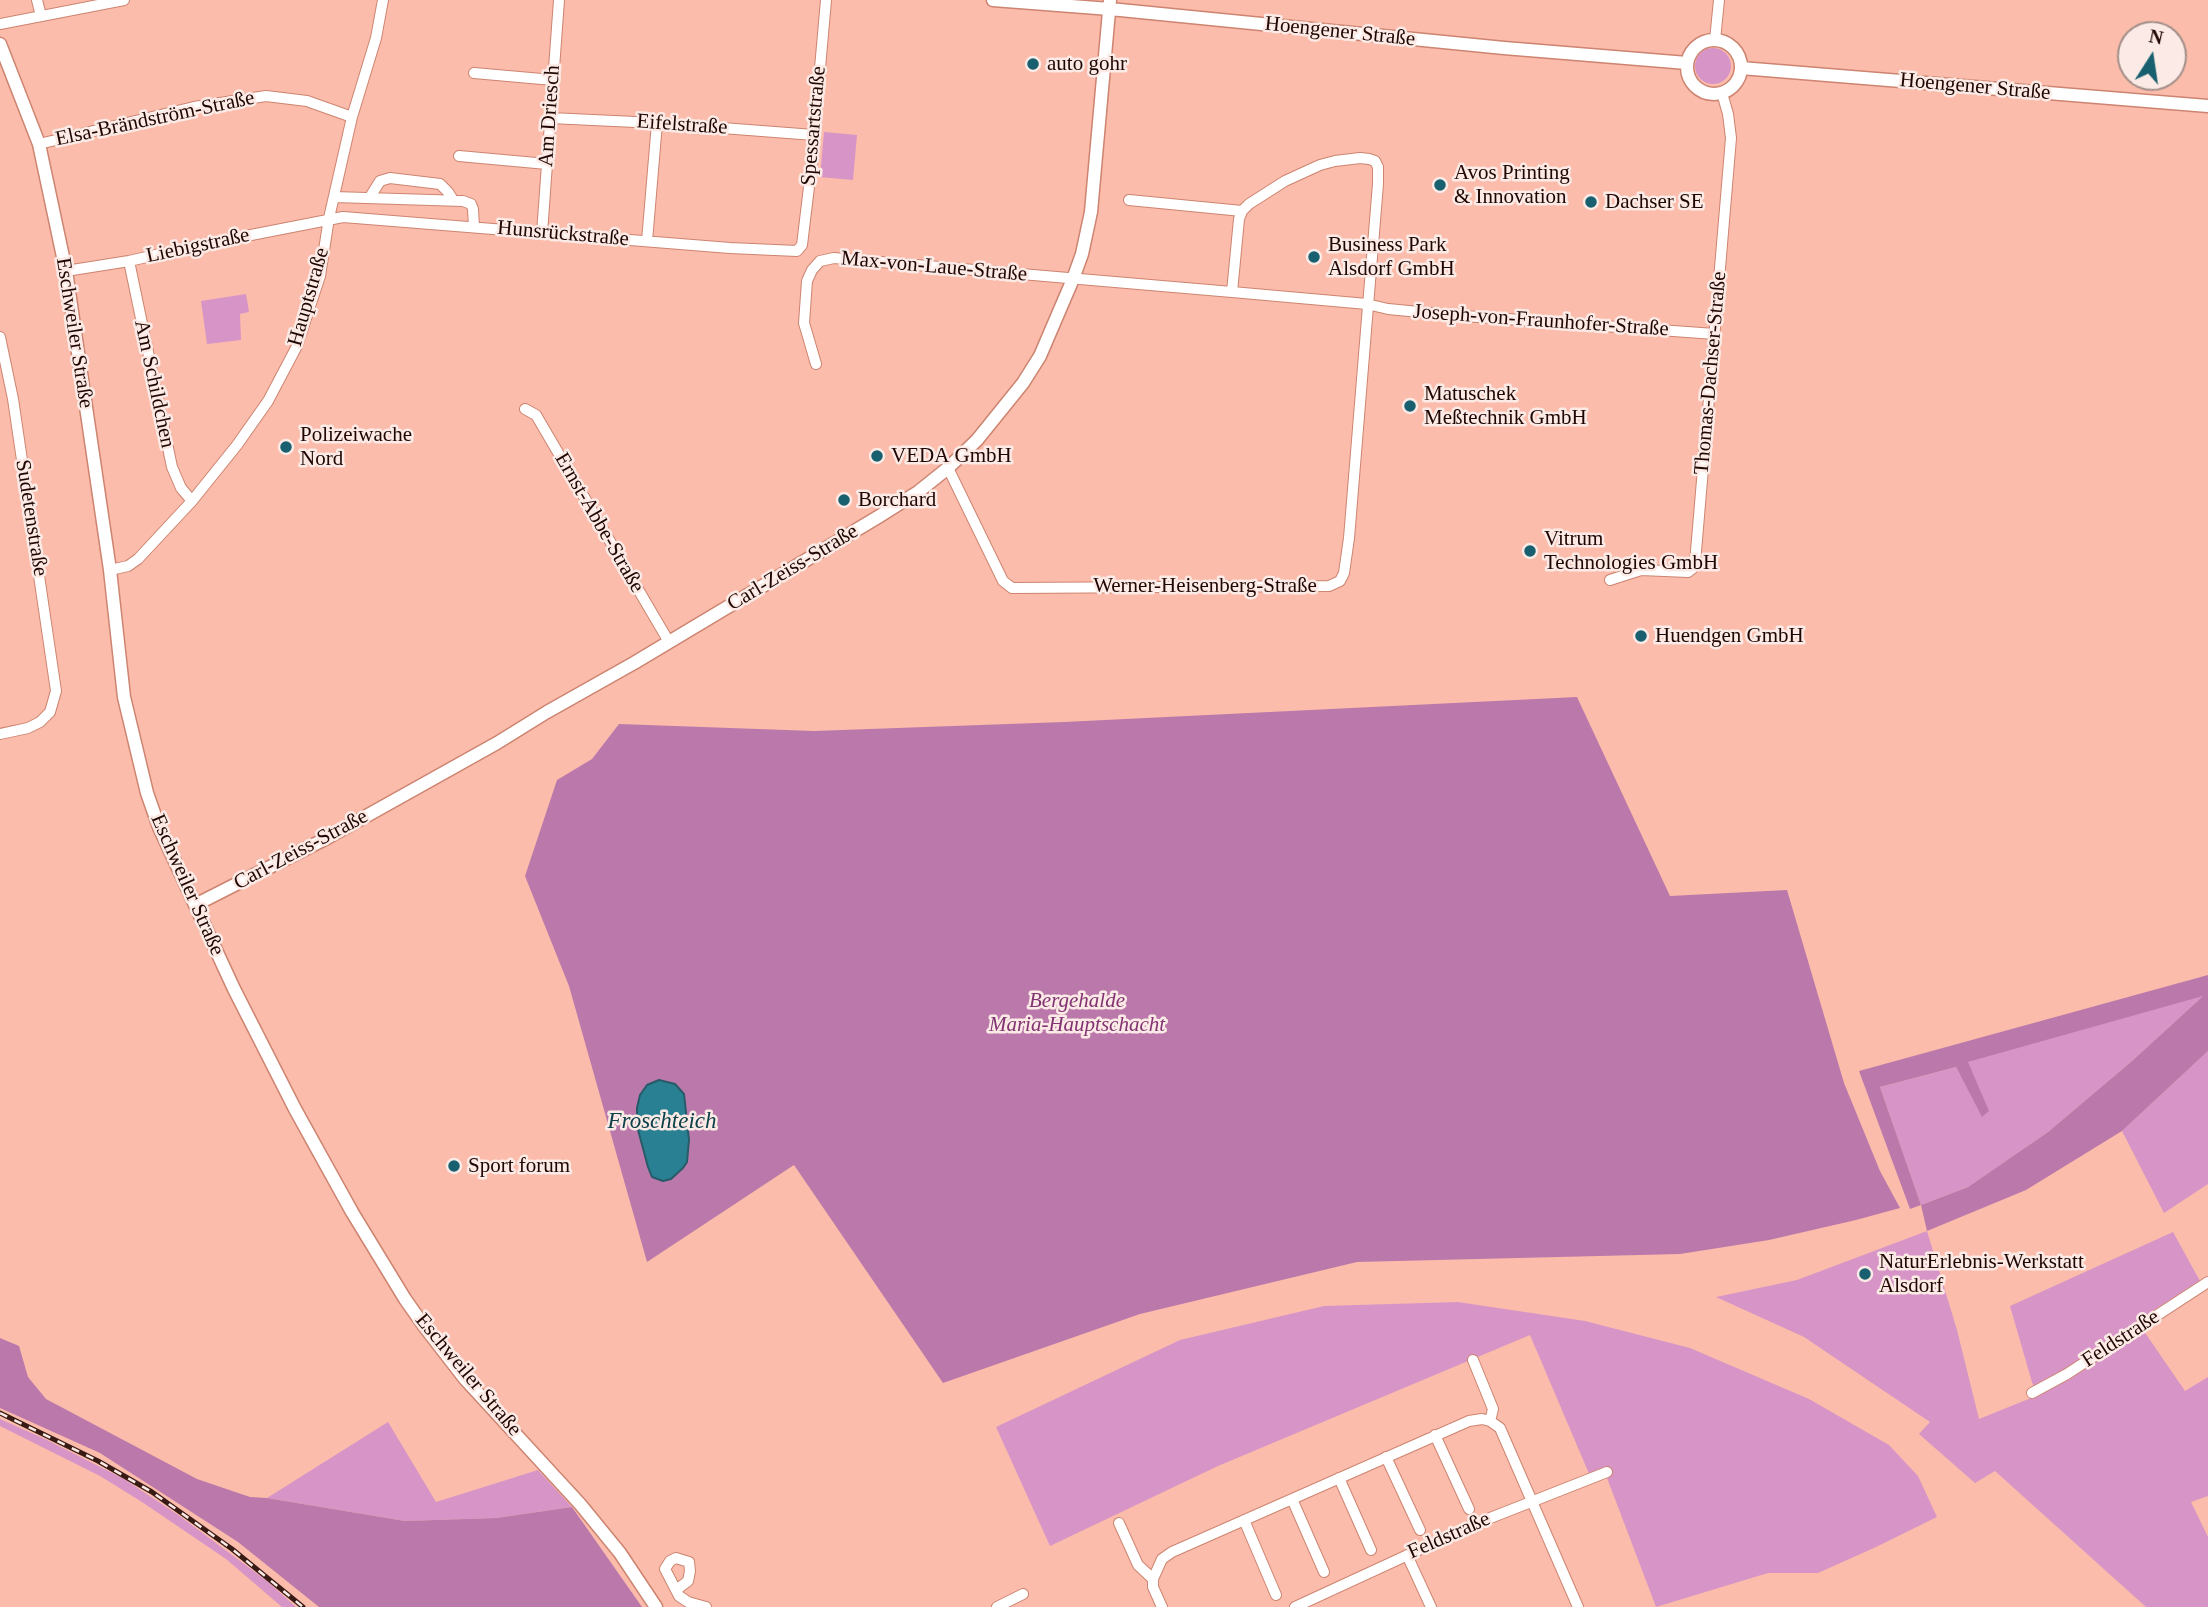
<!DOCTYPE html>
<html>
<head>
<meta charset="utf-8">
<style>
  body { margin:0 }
  #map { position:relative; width:2208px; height:1607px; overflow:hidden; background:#fbbcab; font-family:"Times New Roman",serif }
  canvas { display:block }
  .north { position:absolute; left:2117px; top:21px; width:70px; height:70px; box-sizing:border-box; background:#fbeae5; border:2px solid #a38f8a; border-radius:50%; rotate:12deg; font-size:19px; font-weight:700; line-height:28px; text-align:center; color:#200602 }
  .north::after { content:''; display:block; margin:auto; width:24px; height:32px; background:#186070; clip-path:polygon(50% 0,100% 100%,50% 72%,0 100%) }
</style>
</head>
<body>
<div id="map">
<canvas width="2208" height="1607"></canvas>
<div class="north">N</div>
</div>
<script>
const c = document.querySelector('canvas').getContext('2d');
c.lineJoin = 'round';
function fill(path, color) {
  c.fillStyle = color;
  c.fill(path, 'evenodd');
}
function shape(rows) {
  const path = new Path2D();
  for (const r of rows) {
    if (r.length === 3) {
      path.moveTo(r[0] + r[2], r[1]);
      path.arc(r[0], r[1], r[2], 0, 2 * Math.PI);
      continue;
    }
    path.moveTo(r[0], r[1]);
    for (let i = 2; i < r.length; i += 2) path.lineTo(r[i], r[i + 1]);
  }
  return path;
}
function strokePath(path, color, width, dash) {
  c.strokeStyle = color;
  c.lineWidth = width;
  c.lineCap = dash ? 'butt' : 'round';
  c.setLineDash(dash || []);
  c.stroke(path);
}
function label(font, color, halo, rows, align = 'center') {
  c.font = font + ' "Times New Roman",serif';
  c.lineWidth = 5;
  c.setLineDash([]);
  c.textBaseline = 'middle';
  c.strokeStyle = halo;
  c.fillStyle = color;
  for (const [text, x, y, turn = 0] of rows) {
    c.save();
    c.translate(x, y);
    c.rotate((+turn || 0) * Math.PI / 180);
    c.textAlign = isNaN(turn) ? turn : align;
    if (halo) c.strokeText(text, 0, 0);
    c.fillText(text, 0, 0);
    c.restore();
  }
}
fill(shape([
  [1713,66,18],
  [824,132,857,135,853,180,820,177],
  [246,294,249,312,240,314,241,340,207,344,201,301],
  [2204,995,2132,1061,2048,1132,1968,1187,1921,1205,1880,1087,1956,1067,1982,1116,1988,1111,1967,1062],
  [2208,1051,2208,1184,2164,1213,2122,1131],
  [1927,1231,1957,1330,1979,1419,2036,1396,2010,1306,2173,1232,2200,1281,2137,1321,2185,1391,2208,1377,2208,1496,2191,1502,2208,1537,2208,1607,2146,1607,1995,1471,1975,1483,1919,1434,1930,1422,1804,1337,1716,1297,1797,1280],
  [1458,1302,1585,1321,1690,1348,1809,1399,1889,1445,1918,1476,1937,1517,1876,1547,1818,1573,1768,1573,1656,1607,1604,1470,1590,1476,1530,1335,1218,1466,1050,1546,996,1427,1180,1340,1324,1306],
  [0,1419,45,1439,124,1479,177,1514,267,1581,296,1607,282,1607,226,1559,142,1502,100,1476,0,1426],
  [388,1422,436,1502,538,1470,572,1507,496,1518,405,1521,267,1498]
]), '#d795c7');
fill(shape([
  [1577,697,1670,896,1787,890,1844,1083,1880,1171,1900,1208,1856,1220,1769,1240,1680,1254,1357,1262,1140,1314,943,1383,794,1165,647,1262,569,986,525,876,557,780,592,759,619,724,814,731,1064,722],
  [2208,975,2208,1051,2122,1131,2026,1190,1927,1231,1921,1205,1910,1209,1859,1071],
  [2203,996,2132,1061,2048,1132,1968,1187,1921,1205,1880,1087,1956,1067,1982,1117,1989,1111,1968,1062],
  [0,1338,19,1346,28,1377,46,1399,197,1479,250,1497,267,1498,405,1521,496,1518,572,1507,642,1607,319,1607,238,1542,100,1453,0,1408]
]), '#bb79ab');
const water = shape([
  [659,1080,675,1084,684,1094,689,1140,687,1162,683,1168,671,1179,663,1181,652,1177,648,1167,637,1126,637,1108,640,1095,647,1085,659,1080]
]);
fill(water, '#2a8093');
strokePath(water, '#275b68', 2);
const street = shape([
  [37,0,41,16],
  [0,24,124,0],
  [1715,40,1719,0],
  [474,73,553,80],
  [550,118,657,123,814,135],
  [39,144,194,107,266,96,307,101,352,117],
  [459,156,547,164],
  [334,197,463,201,471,204,473,209,474,227],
  [370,197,380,181,390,178,440,184,448,192,453,200],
  [1129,200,1242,211],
  [542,233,559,0],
  [647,241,657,123],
  [129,261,172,467,181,488,192,501],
  [66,271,129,261,200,245,343,217,730,248,797,251,802,245,811,170,826,0],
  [0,337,13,399,56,691,50,712,40,722,28,728,0,734],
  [816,364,804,323,807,281,812,270,820,261,834,258,1232,292,1367,304,1388,309,1451,315,1715,334],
  [525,409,536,415,669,642],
  [948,468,1003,581,1012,588,1329,586,1340,581,1344,573,1349,538,1378,184,1378,167,1375,161,1369,159,1360,158,1335,161,1320,165,1285,181,1249,204,1242,211,1239,219,1232,292],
  [110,570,128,566,138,559,192,501,237,445,268,401,297,346,320,276,329,218,352,117,376,38,383,0],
  [1610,580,1641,570,1688,572,1693,568,1695,563,1731,138,1728,114,1722,93],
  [1473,1360,1493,1409,1490,1421],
  [2032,1393,2067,1374,2208,1282],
  [1435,1435,1469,1509],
  [1386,1457,1420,1530],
  [1339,1478,1371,1550],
  [1292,1499,1324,1572],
  [1244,1520,1276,1595],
  [1119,1523,1138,1565,1153,1579],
  [1407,1555,1431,1607],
  [676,1590,688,1581,690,1571,689,1562,676,1558,670,1561,665,1569,679,1596,688,1602,706,1607],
  [997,1607,1023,1594],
  [1162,1607,1153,1587,1153,1579,1162,1559,1172,1552,1469,1421,1482,1419,1490,1421,1500,1428,1578,1607],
  [1295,1607,1475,1524,1607,1472]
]);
const secondary = shape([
  [993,0,1110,9,1504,48,1687,63],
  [1714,67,27],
  [0,44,39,144,66,271,110,570,124,697,147,793,159,827,234,989,295,1109,352,1212,405,1299,424,1326,465,1379,580,1504,620,1553,656,1607],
  [1741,68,2208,106],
  [195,905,327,838,497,743,547,712,634,663,878,517,918,492,948,468,977,440,1023,383,1040,356,1073,279,1082,254,1091,212,1110,0]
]);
strokePath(street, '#cd8470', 12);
strokePath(secondary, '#cd8470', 15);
strokePath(street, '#fff', 10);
strokePath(secondary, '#fff', 12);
const rail = shape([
  [0,1413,98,1461,152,1492,232,1549,303,1607]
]);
strokePath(rail, '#391b16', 5);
strokePath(rail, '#fbeae5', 2.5, [8]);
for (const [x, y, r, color] of [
  [1033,64,7,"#186070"],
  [1440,185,7,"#186070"],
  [1591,202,7,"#186070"],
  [1314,257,7,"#186070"],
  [1410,406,7,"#186070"],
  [286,447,7,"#186070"],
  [877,456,7,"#186070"],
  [844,500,7,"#186070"],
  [1530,551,7,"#186070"],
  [1641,636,7,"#186070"],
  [454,1166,7,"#186070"],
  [1865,1274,7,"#186070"]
]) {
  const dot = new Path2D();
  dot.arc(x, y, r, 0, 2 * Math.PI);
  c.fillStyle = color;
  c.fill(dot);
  strokePath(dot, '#fbeae5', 2.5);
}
label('21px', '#200602', '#fbeae5', [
  ["Hoengener Straße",1340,32,6],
  ["Hoengener Straße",1975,87,5],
  ["Am Driesch",550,116,-86],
  ["Elsa-Brändström-Straße",155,119,-12],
  ["Eifelstraße",682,125,4],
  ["Spessartstraße",814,126,-85],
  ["Hunsrückstraße",563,234,5],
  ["Liebigstraße",198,246,-12],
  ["Max-von-Laue-Straße",934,267,5],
  ["Hauptstraße",309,297,-74],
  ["Joseph-von-Fraunhofer-Straße",1541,321,4],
  ["Eschweiler Straße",74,333,81],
  ["Thomas-Dachser-Straße",1711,373,-85],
  ["Am Schildchen",154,384,78],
  ["Sudetenstraße",31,518,81],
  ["Ernst-Abbe-Straße",599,523,60],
  ["Carl-Zeiss-Straße",793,568,-31],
  ["Werner-Heisenberg-Straße",1205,586],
  ["Carl-Zeiss-Straße",301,850,-28],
  ["Eschweiler Straße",187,885,66],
  ["Feldstraße",2121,1339,-33],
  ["Eschweiler Straße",468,1375,50],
  ["Feldstraße",1449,1536,-24]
]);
label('21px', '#200602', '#fbeae5', [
  ["auto gohr",1047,64],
  ["Avos Printing",1454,173],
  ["& Innovation",1454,197],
  ["Dachser SE",1605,202],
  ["Business Park",1328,245],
  ["Alsdorf GmbH",1328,269],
  ["Matuschek",1424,394],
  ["Meßtechnik GmbH",1424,418],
  ["Polizeiwache",300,435],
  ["Nord",300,459],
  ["VEDA GmbH",891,456],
  ["Borchard",858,500],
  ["Vitrum",1544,539],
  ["Technologies GmbH",1544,563],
  ["Huendgen GmbH",1655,636],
  ["Sport forum",468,1166],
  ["NaturErlebnis-Werkstatt",1879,1262],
  ["Alsdorf",1879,1286]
], 'left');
label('italic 21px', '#823373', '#fbeae5', [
  ["Bergehalde",1077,1001],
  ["Maria-Hauptschacht",1077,1025]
]);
label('italic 23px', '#0d404a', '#fbeae5', [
  ["Froschteich",662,1122]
]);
</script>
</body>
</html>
